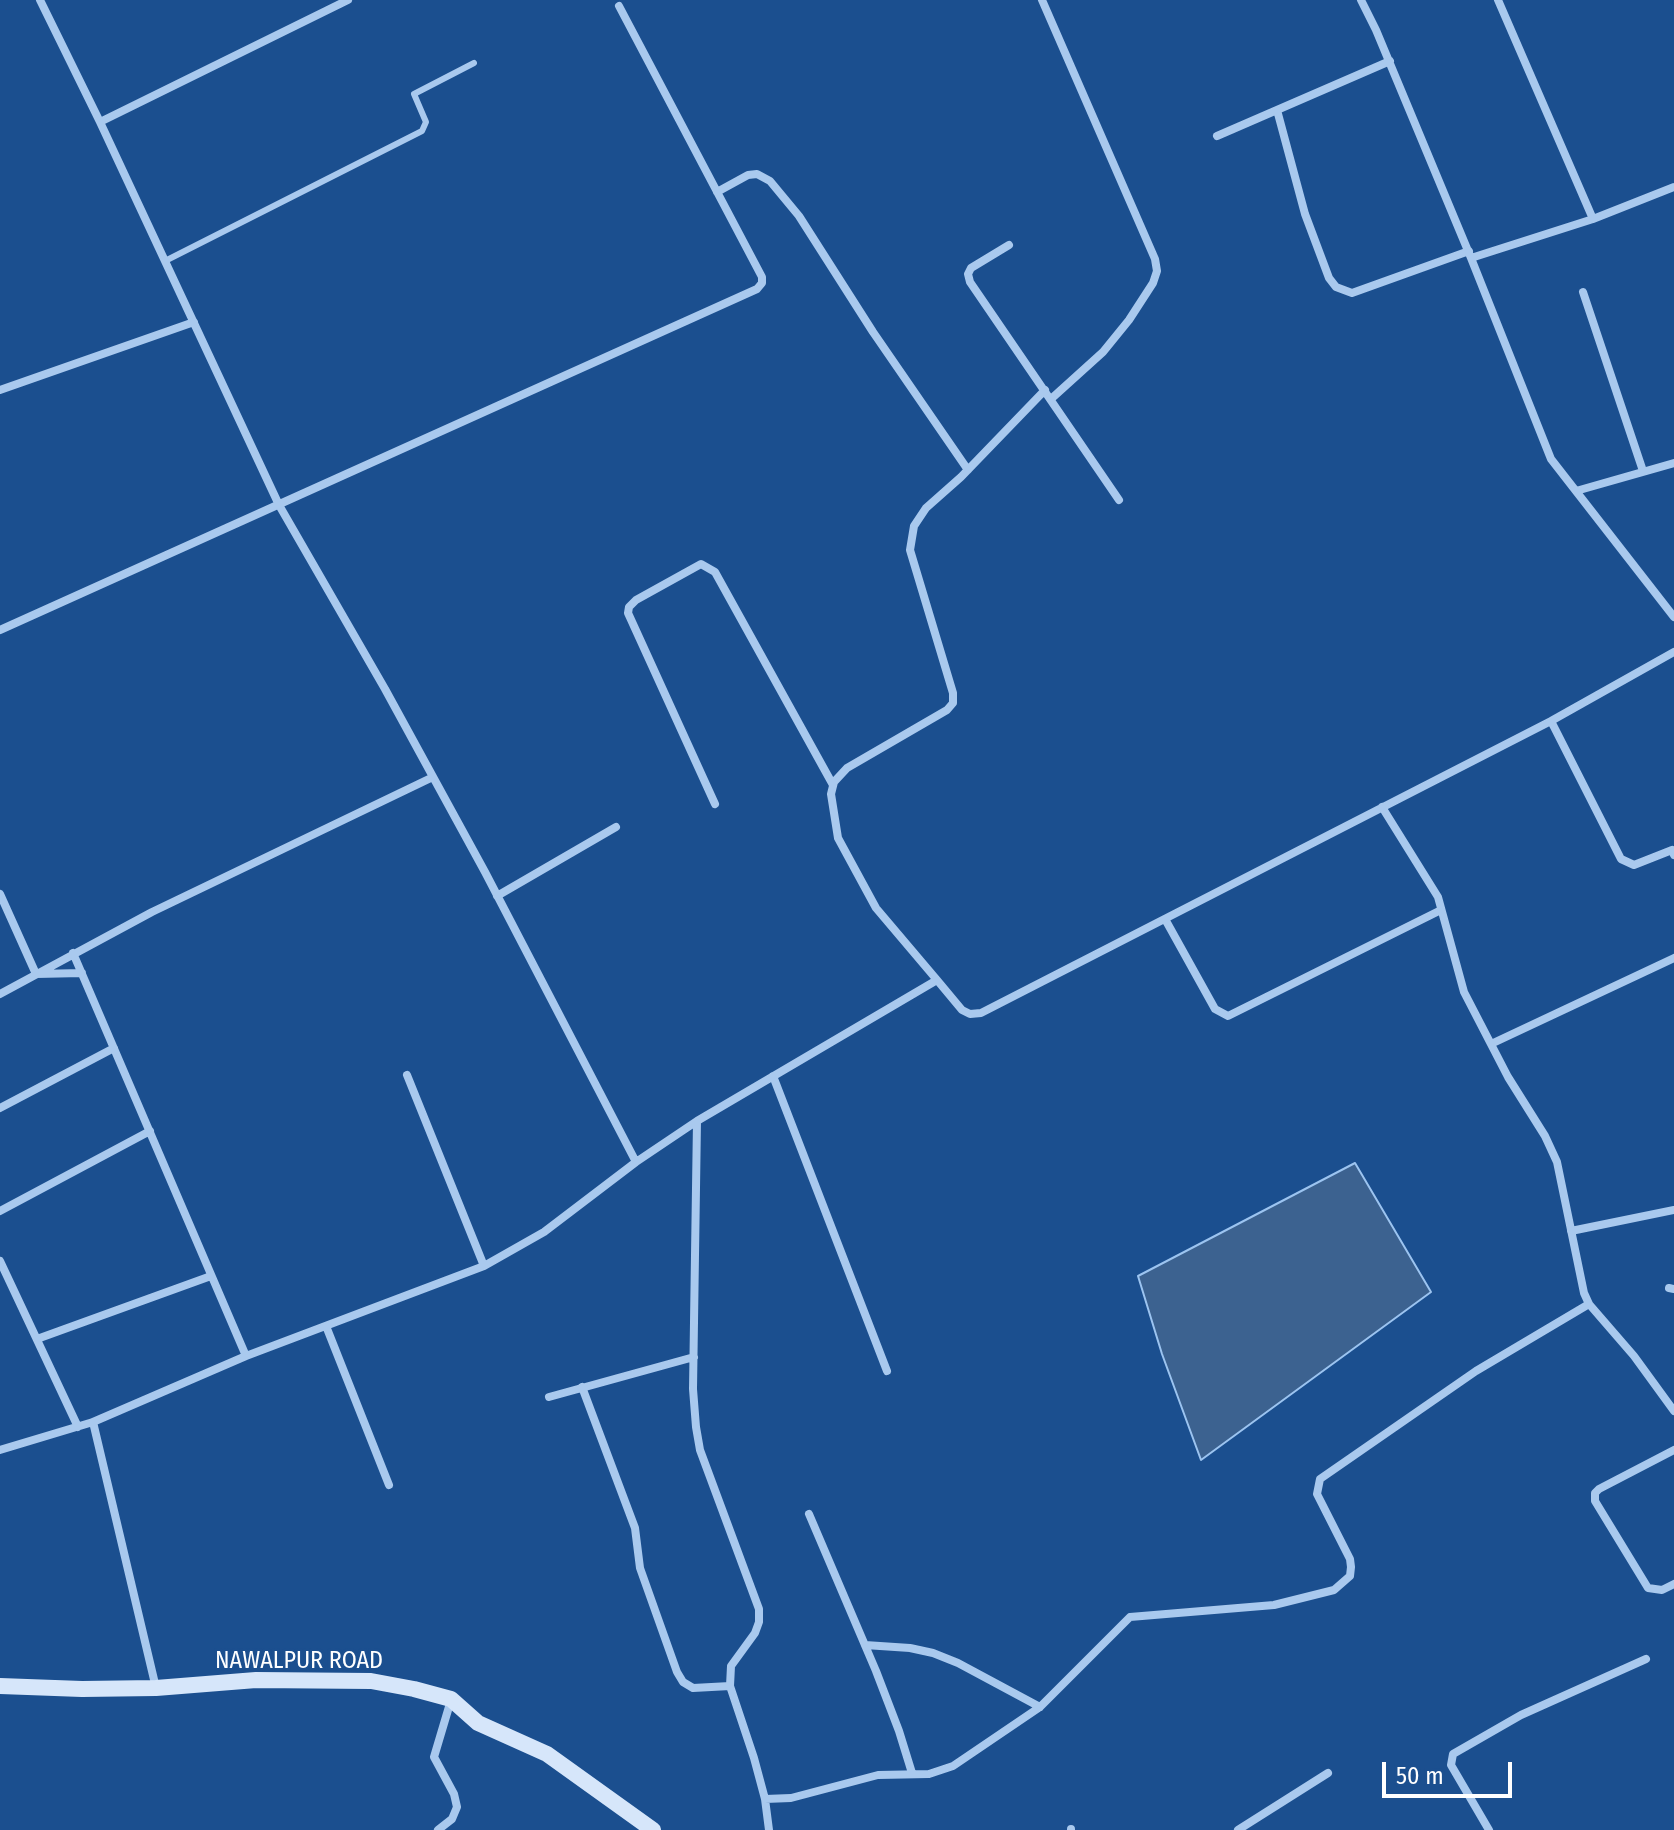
<!DOCTYPE html>
<html>
<head>
<meta charset="utf-8">
<style>
  body { margin:0 }
  #map { position:relative; width:1674px; height:1830px; overflow:hidden; background:#1b4f8f; font-family:"Fira Sans Condensed",sans-serif }
  canvas { display:block }
  .scale { position:absolute; left:1382px; top:1762px; width:130px; height:36px; box-sizing:border-box; border:4px solid #fff; border-top:0; padding-left:10px; font-size:24px; line-height:28px; white-space:nowrap; color:#fff; -webkit-text-stroke:6px #1b4f8f; paint-order:stroke }
</style>
</head>
<body>
<div id="map">
<canvas width="1674" height="1830"></canvas>
<div class="scale">50 m</div>
</div>
<script>
const c = document.querySelector('canvas').getContext('2d');
c.lineJoin = 'round';
function fill(path, color) {
  c.fillStyle = color;
  c.fill(path, 'evenodd');
}
function shape(rows) {
  const path = new Path2D();
  for (const r of rows) {
    path.moveTo(r[0], r[1]);
    for (let i = 2; i < r.length; i += 2) path.lineTo(r[i], r[i + 1]);
  }
  return path;
}
function strokePath(path, color, width, dash) {
  c.strokeStyle = color;
  c.lineWidth = width;
  c.lineCap = dash ? 'butt' : 'round';
  c.setLineDash(dash || []);
  c.stroke(path);
}
function label(font, color, halo, rows, align = 'center') {
  c.font = font + ' "Fira Sans Condensed",sans-serif';
  c.lineWidth = 6;
  c.setLineDash([]);
  c.textBaseline = 'middle';
  c.strokeStyle = halo;
  c.fillStyle = color;
  for (const [text, x, y, turn = 0] of rows) {
    c.save();
    c.translate(x, y);
    c.rotate((+turn || 0) * Math.PI / 180);
    c.textAlign = isNaN(turn) ? turn : align;
    if (halo) c.strokeText(text, 0, 0);
    c.fillText(text, 0, 0);
    c.restore();
  }
}
const water = shape([
  [1355,1163,1431,1292,1201,1460,1162,1354,1138,1276,1355,1163]
]);
fill(water, '#3c6290');
strokePath(water, '#9cc4f0', 2);
strokePath(shape([
  [165,261,422,131,426,122,414,94,474,63]
]), '#a9c9ee', 6);
strokePath(shape([
  [40,0,100,122,279,505,385,689,485,872,636,1162],
  [1042,0,1155,259,1157,271,1153,283,1129,320,1103,352,1051,399],
  [1361,0,1376,30,1471,258,1551,459,1674,617],
  [1498,0,1593,219],
  [1277,110,1305,214,1329,278,1336,287,1352,293,1469,251],
  [100,122,348,0],
  [1217,136,1390,61],
  [717,192,748,175,757,174,770,181,799,216,873,332,968,470],
  [1009,245,971,268,968,274,970,282,1119,500],
  [1471,258,1593,219,1674,187],
  [1583,292,1643,471],
  [0,390,194,322],
  [1576,491,1674,463],
  [0,630,757,289,762,283,762,277,619,6],
  [1551,721,1621,859,1634,865,1672,850,1674,855],
  [715,804,628,613,629,607,636,600,701,564,715,572,833,785],
  [1382,807,1438,897,1464,992,1508,1077,1545,1136,1557,1162,1584,1293,1589,1304,1634,1356,1674,1411],
  [0,894,36,974,82,973],
  [497,896,616,827],
  [1165,919,1215,1009,1228,1016,1441,910],
  [73,953,246,1356],
  [937,980,962,1010,970,1014,981,1013,1551,721,1674,652],
  [0,994,152,912,433,777],
  [1491,1044,1674,958],
  [407,1075,484,1266],
  [773,1076,887,1371],
  [0,1108,114,1048],
  [0,1211,150,1131],
  [1571,1231,1674,1210],
  [0,1261,78,1427],
  [1669,1288,1674,1289],
  [326,1326,389,1485],
  [37,1339,211,1276],
  [582,1387,635,1528,640,1568,677,1672,683,1682,693,1688,730,1686],
  [549,1397,694,1357],
  [93,1422,156,1688],
  [0,1450,93,1422,246,1356,484,1266,544,1232,636,1162,697,1121],
  [1674,1450,1599,1489,1595,1493,1595,1501,1648,1588,1662,1590,1674,1584],
  [809,1514,876,1671,899,1731,912,1773],
  [865,1645,910,1648,933,1653,958,1663,1040,1707],
  [765,1799,791,1798,878,1775,929,1774,953,1766,1040,1707,1130,1617,1274,1605,1334,1590,1350,1576,1351,1567,1350,1559,1317,1494,1320,1479,1476,1371,1589,1304],
  [1071,1829,1071,1830],
  [438,1830,452,1819,457,1807,454,1794,434,1757,451,1700],
  [769,1830,765,1799,754,1758,730,1686,731,1666,755,1633,759,1622,759,1609,700,1450,696,1427,693,1389,697,1121,937,980,876,908,838,838,831,794,834,782,847,768,947,710,953,703,953,693,910,550,914,526,926,508,961,477,1045,390],
  [1238,1830,1328,1773],
  [1489,1830,1451,1765,1453,1754,1521,1715,1646,1659]
]), '#a9c9ee', 8);
strokePath(shape([
  [0,1686,82,1689,156,1688,256,1680,371,1681,414,1689,451,1699,478,1723,547,1754,653,1830]
]), '#d6e6fa', 16);
label('24px', '#fff', '#1b4f8f', [
  ["NAWALPUR ROAD",299,1661]
]);
</script>
</body>
</html>
